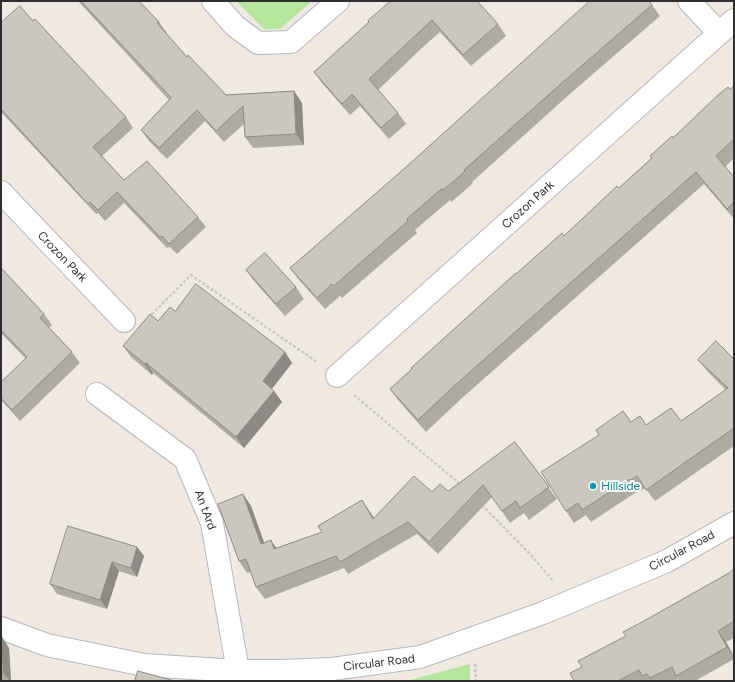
<!DOCTYPE html>
<html>
<head>
<meta charset="utf-8">
<style>
	body { margin:0 }
	#map { position:relative; width:735px; height:682px; overflow:hidden; background:#efe9e1; font-family:Figtree,sans-serif }
	canvas { display:block }
	.frame { position:absolute; inset:0; border:2px solid #2e2e2e; pointer-events:none }
</style>
</head>
<body>
<div id="map">
<canvas width="735" height="682"></canvas>
<div class="frame"></div>
</div>
<script>
const c = document.querySelector('canvas').getContext('2d');
c.lineJoin = 'round';
function fill(path, color) {
  c.fillStyle = color;
  c.fill(path, 'evenodd');
}
function trace(path, color, width, dash) {
  c.strokeStyle = color;
  c.lineWidth = width;
  c.lineCap = dash ? 'butt' : 'round';
  c.setLineDash(dash || []);
  c.stroke(path);
}
function drawText(font, color, halo, rows, align = 'center') {
  c.font = font + ' Figtree,sans-serif';
  c.lineWidth = 4;
  c.setLineDash([]);
  c.textBaseline = 'middle';
  c.strokeStyle = halo;
  c.fillStyle = color;
  for (const [text, x, y, turn = 0] of rows) {
    c.save();
    c.translate(x, y);
    c.rotate((+turn || 0) * Math.PI / 180);
    c.textAlign = isNaN(turn) ? turn : align;
    if (halo) c.strokeText(text, 0, 0);
    c.fillText(text, 0, 0);
    c.restore();
  }
}
const green = new Path2D(`
	M236,1H312L280,29H264Z
	M470,664V681H410V680Z`);
const path = new Path2D(`
	M148,318L191,275L317,362
	M354,395L461,485
	M482,505L530,554L553,581
	M475,664L476,681`);
const street = new Path2D(`
	M213,1L235,26L258,43L291,42L338,1
	M689,1L719,33
	M1,192L124,321
	M337,376L734,20
	M97,394L185,459L212,523L238,671`);
const secondary = new Path2D(`
	M1,628L47,645L144,665L238,671H281L332,669L420,657L543,613L667,561L734,523`);
const wall = new Path2D(`
	M78,1H139L159,22L167,33L166,34L187,57L226,95L294,91L302,103L304,145L253,148L245,137L244,124L224,142L205,121L167,159L149,141L141,130L169,100Z
	M391,1L498,24L506,36L471,66L440,32L423,47L378,90L398,113L406,124L389,139L360,106L350,115L322,83L314,72L369,22Z
	M652,5L660,16L571,93L472,182L473,183L462,193L451,202L450,200L415,230L417,233L342,298L340,296L325,309L299,280L290,268Z
	M33,21L126,117L133,128L102,156L124,180L198,217L206,227L177,254L170,247L167,248L124,203L105,221L98,213L96,214L1,112V23Z
	M734,86V158L725,167L734,177V219L704,184L461,399L426,432L398,400L390,389L516,274L564,236L619,188L673,138Z
	M1,268L44,314L52,325L49,328L72,352L80,363L20,421L1,400V382L26,359L1,333Z
	M246,270L296,287L304,299L285,316L255,282Z
	M175,311L285,352L292,363L272,389L274,391L282,402L244,448L153,373L152,375L131,357L123,346Z
	M734,359V446L655,501L645,488L639,492L638,491L591,522L586,515L574,523L566,511L646,425L681,421L726,390L707,371L698,360Z
	M515,442L557,499L529,520L524,513L510,523L492,497L438,554L417,534L348,574L344,568L265,599L256,587L251,572L247,573L239,561L243,494L251,506L264,543L276,548L322,532L370,512L374,518L432,492L448,491Z
	M137,547L144,556L137,577L119,571L107,609L57,594L50,584Z
	M734,569V638L726,642L734,656V659L695,681H679L678,679L675,681H574L582,667L626,636L644,621L729,573Z
	M1,637H2L9,648L11,681H1Z`);
const shadedWall = new Path2D(`
	M294,91L302,103L304,145L296,134Z
	M285,352L292,363L270,391L263,381Z
	M146,363L153,373L152,375L145,364Z
	M274,391L282,402L244,448L236,437Z
	M243,494L251,506L269,556L261,544Z
	M362,500L370,512L382,531L373,519Z
	M271,540L279,552L274,549Z
	M137,547L144,556L137,577L131,568Z
	M112,562L119,571L107,609L100,600Z
	M718,631L726,642L734,657L727,647Z
	M2,637L9,648L11,681H10L3,672Z`);
const building = new Path2D(`
	M81,1H139L159,22L157,23L187,57L188,55L226,95L294,91L296,134L245,137L243,106L216,131L197,110L159,148L141,130L171,98Z
	M391,1H477L498,24L463,55L432,20L415,36L369,79L398,113L381,128L352,94L342,104L314,72L369,22L368,21Z
	M590,1H649L652,5L563,82L464,170L465,171L454,181L443,190L441,189L407,219L408,221L334,286L332,284L317,298L290,268L405,168Z
	M20,6L33,21L35,19L126,117L93,147L124,180L147,161L198,217L169,244L162,236L160,237L117,192L98,210L90,202L88,204L1,109V23Z
	M734,86V139L716,156L734,177V202L727,209L696,172L453,387L418,420L390,389L412,369L411,368L516,273V274L562,233L564,236L617,186L619,188L652,158L650,156L672,136L673,138L717,96L728,87L730,89Z
	M265,253L296,287L276,304L246,270Z
	M1,268L44,314L40,318L72,352L12,410L1,398V382L27,357L1,330Z
	M196,284L285,352L263,381L274,391L236,437L146,363L145,364L123,346L150,314L158,321L170,307L175,311Z
	M716,341L734,359V428L646,490L637,476L631,480L630,479L582,510L578,503L566,511L541,472L599,435L596,430L623,411L631,422L640,416L646,425L671,408L681,421L728,388L698,360Z
	M515,442L549,487L520,508L516,501L502,511L483,485L429,542L408,522L340,562L336,556L256,587L246,559L239,561L218,504L243,494L261,544L271,540L274,549L322,532L318,526L362,500L373,519L414,476L432,492L440,484L448,491Z
	M68,526L137,547L131,568L112,562L100,600L50,584Z
	M734,569V621L718,631L727,647L676,676L672,667L650,678L647,674L642,676L639,670L618,681H574L570,673L582,667L578,661L626,636L623,632L644,621L729,573Z
	M1,637H2L3,672H1Z
	M138,671L175,681H135Z`);
const markers = [
	[593,486,4,"#0f9aa8"]
];
const streetNames = [
	["Crozon Park",528,205,-42],
	["Crozon Park",62,257,46],
	["An tArd",205,510,70],
	["Circular Road",682,551,-28],
	["Circular Road",379,663,-7]
];
const cultureNames = [
	["Hillside",601,486]
];
fill(green, '#b6e59e');
trace(street, '#b4b7c1', 24);
trace(secondary, '#b4b7c1', 24);
trace(path, '#c9c9c9', 2.5, [3, 2]);
trace(street, '#fff', 22);
trace(secondary, '#fff', 22);
fill(wall, '#afaba4');
fill(shadedWall, '#8e8b86');
fill(building, '#cbc7bf');
trace(building, '#8e8b86', 1);
for (const [x, y, r, color] of markers) {
  const dot = new Path2D();
  dot.arc(x, y, r, 0, 2 * Math.PI);
  c.fillStyle = color;
  c.fill(dot);
  trace(dot, '#fff', 1.5);
}
drawText('12px', '#2e2e2e', '#fff', streetNames);
drawText('12px', '#0d838f', '#fff', cultureNames, 'left');
</script>
</body>
</html>
